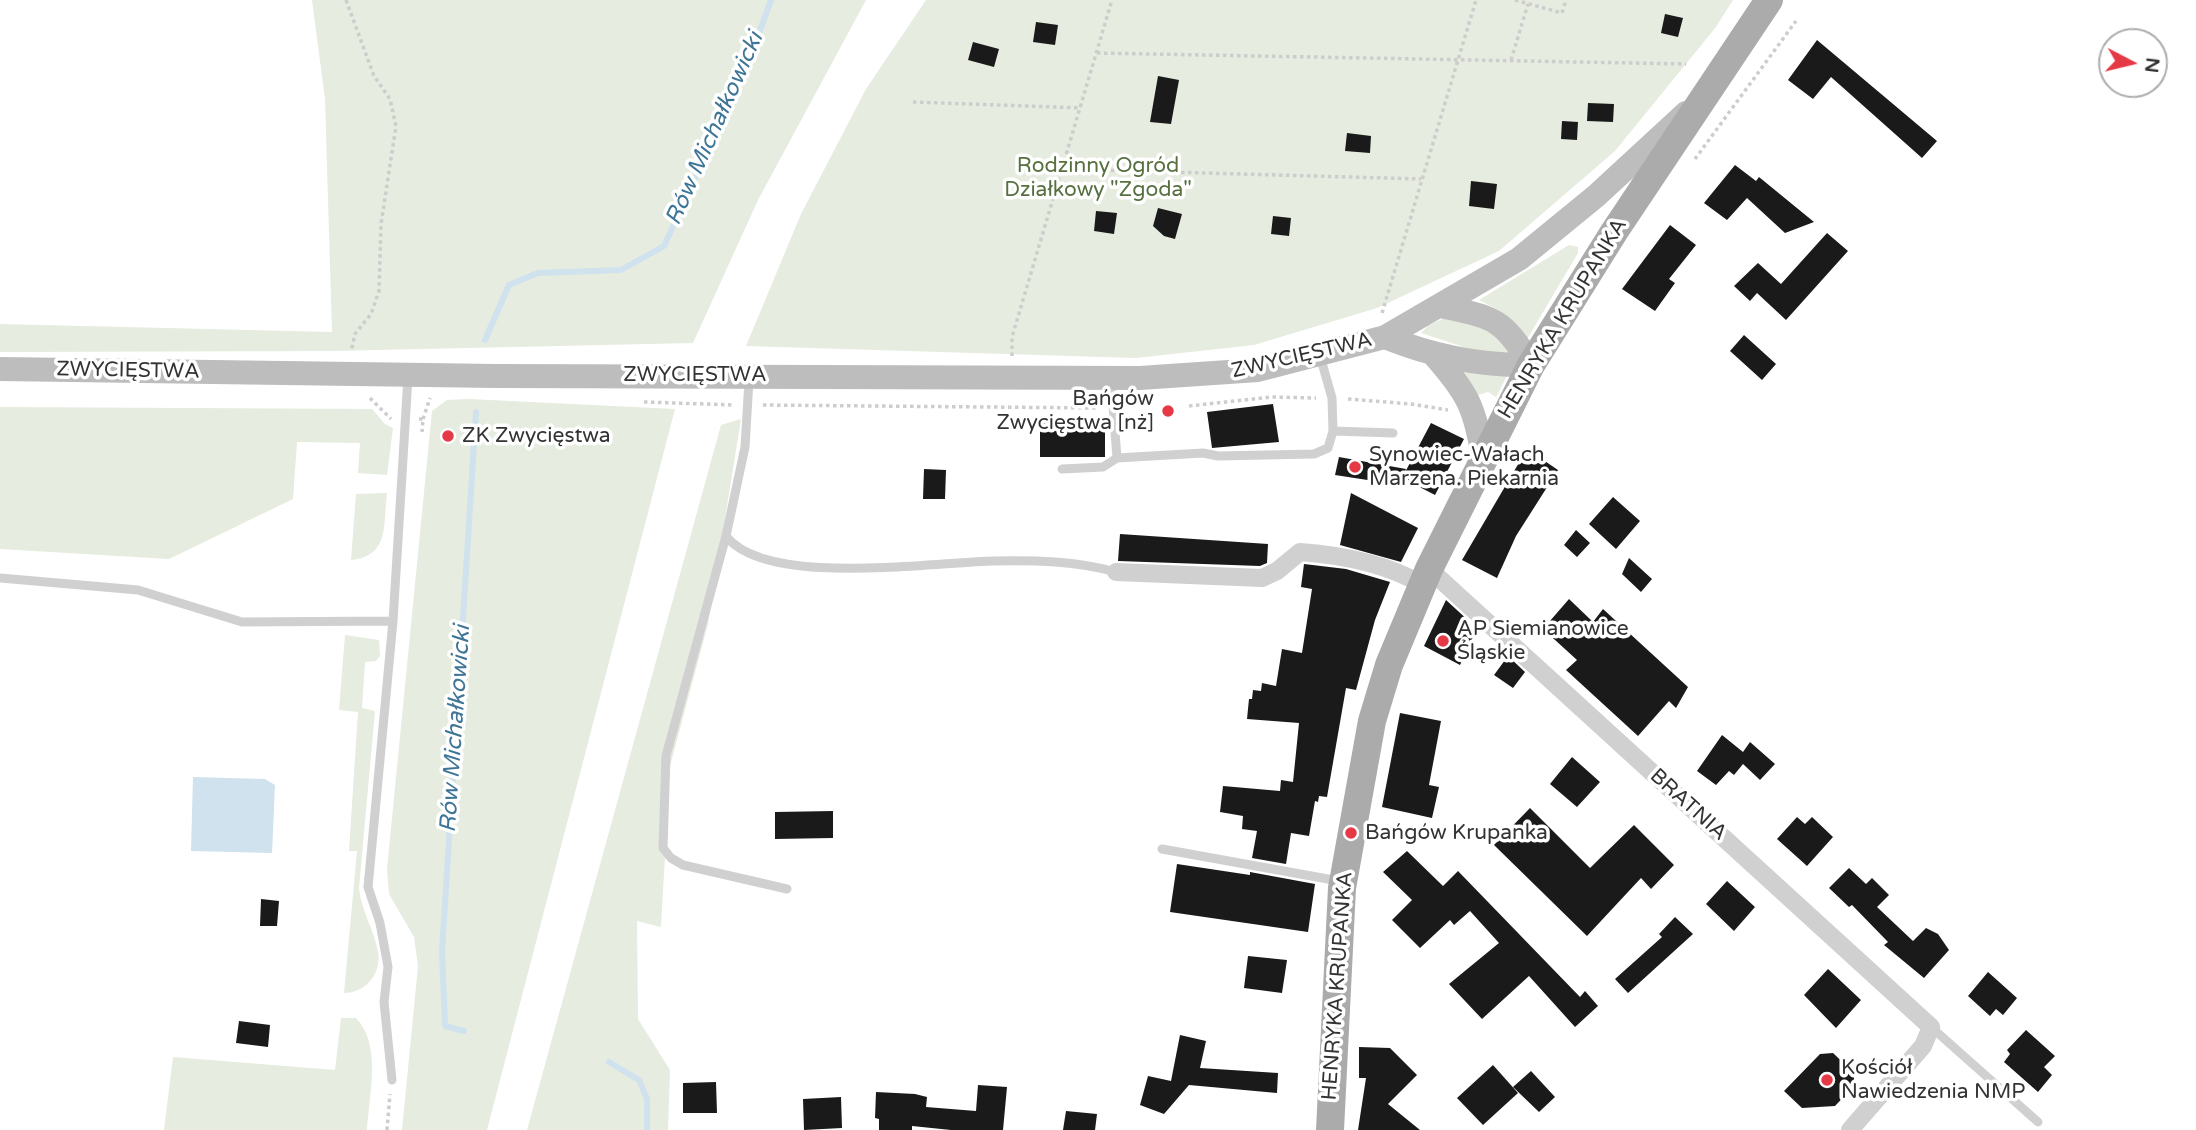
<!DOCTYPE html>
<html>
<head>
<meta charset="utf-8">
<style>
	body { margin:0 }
	#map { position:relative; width:2196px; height:1130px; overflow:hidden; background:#fff; font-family:"Varela Round",sans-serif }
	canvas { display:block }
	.north { position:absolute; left:2098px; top:28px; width:70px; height:70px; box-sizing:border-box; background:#fff; border:2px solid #adadad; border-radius:50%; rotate:97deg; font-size:19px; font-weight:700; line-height:28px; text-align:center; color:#333 }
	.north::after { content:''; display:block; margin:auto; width:24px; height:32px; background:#e63946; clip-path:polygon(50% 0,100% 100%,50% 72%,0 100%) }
</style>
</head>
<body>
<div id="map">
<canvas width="2196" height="1130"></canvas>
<div class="north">N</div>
</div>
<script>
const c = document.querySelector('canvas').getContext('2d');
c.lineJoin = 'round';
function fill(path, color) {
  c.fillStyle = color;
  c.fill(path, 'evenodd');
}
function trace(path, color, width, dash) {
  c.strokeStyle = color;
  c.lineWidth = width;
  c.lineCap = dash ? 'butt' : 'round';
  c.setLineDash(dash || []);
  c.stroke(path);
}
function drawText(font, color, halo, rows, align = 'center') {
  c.font = font + ' "Varela Round",sans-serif';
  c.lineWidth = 7;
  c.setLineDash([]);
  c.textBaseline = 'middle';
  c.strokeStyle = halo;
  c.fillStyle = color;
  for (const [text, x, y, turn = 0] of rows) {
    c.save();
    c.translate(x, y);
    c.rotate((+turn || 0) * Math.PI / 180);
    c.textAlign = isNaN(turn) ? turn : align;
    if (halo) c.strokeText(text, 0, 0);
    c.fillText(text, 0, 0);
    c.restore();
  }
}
const green = new Path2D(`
	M312,0H866L758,200L693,343L332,351L0,352V324L332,332L325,99Z
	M926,0H1733L1716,27L1615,151L1499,251L1377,308L1254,345L1136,358L746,346L801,214L866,89Z
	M1569,245L1578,247V253L1526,341L1502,312L1479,300Z
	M1447,317L1492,329L1510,354H1485L1421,333L1429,325Z
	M1460,368L1505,374L1506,378L1496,397L1488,392L1478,395Z
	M469,399L675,409L487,1130H402L418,966L414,937L389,894L387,869L432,411L447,400Z
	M0,407L372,409L385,424L393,428L387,475L358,473L360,443L297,442L293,499L169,559L0,549Z
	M741,419L708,624L670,766L661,927L637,921L638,1019L670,1070L668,1130H527L721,425Z
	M387,493C383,525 390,556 351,560L356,494Z
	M345,635L379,640L380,656L376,661L365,662L362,708L375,711L359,888C361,911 374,929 378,952C382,974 365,993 344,993L357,851H349L358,712L339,710Z
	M341,1018H356C382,1045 369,1095 367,1130H164L173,1057L335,1070Z`);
const water = new Path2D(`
	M193,777L265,779L275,785L272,853L191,851Z`);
const stream = new Path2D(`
	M485,340L509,285L538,273L621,270L664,246L751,55L771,0
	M464,1031L445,1026L442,951L476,412
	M609,1062L639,1080L647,1099V1130`);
const building = new Path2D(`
	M1665,14L1683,18L1678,37L1661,33Z
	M1036,22L1058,25L1055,45L1033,42Z
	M1817,40L1937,141L1922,158L1831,77L1813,99L1788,80Z
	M973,42L999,49L994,67L968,60Z
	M1158,76L1179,80L1171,124L1150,122Z
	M1588,103L1614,104L1613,122L1587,121Z
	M1562,121L1578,122L1577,140L1561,139Z
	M1347,133L1371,136L1370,153L1345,151Z
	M1735,165L1756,181L1759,177L1814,222L1785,233L1747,198L1727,220L1704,203Z
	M1471,181L1497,184L1494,209L1469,206Z
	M1158,208L1182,214L1175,239L1164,236L1153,226Z
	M1096,211L1117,213L1114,234L1094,231Z
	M1273,216L1291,218L1289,236L1271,234Z
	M1670,225L1696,245L1669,279L1675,283L1655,311L1622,289Z
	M1827,233L1848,251L1786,320L1757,293L1750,301L1734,286L1758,263L1781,284Z
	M1744,335L1776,364L1762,380L1730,351Z
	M1273,404L1279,442L1212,448L1207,412Z
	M1105,419V457H1040V420Z
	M1431,423L1464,439L1435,495L1402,478L1400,485L1335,475L1339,457L1406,469L1402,478Z
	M1527,449L1558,470L1516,536L1497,578L1462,560Z
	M924,469L946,470L945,499H923Z
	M1351,493L1418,528L1401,562L1340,545Z
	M1613,497L1640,521L1616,549L1589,524Z
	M1576,530L1590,543L1577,557L1564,545Z
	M1120,534L1268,544L1267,563L1260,566L1118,561Z
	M1629,558L1652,579L1641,592L1622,574Z
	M1304,564L1346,569L1390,582L1375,620L1356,690L1346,688L1327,797L1319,796L1318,802L1315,801L1309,836L1291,833L1286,864L1252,858L1257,831L1242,829L1243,816L1220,812L1223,786L1280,791L1281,780L1293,782L1299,723L1247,719L1249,699H1252L1253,690L1261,691L1262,683L1276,686L1282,649L1302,653L1312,589L1301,587Z
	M1569,599L1593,622L1603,609L1688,687L1676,708L1669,701L1638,736L1566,670L1577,660L1543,629Z
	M1446,600L1470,622L1464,632L1473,637L1460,665L1424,646Z
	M1508,656L1525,672L1513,688L1494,675Z
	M1400,713L1441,721L1429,785L1439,787L1432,818L1382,807Z
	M1722,735L1743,752L1750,742L1775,764L1760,780L1743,764L1734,775L1729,771L1716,785L1697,771Z
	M1572,757L1600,782L1577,807L1550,784Z
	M1530,808L1590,868L1634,825L1674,865L1651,889L1641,878L1587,936L1494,845Z
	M833,811V838L775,839V812Z
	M1797,817L1805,824L1812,817L1833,837L1807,866L1777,839Z
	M1407,851L1443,886L1458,871L1580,997L1585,991L1598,1006L1575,1027L1529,976L1482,1019L1449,984L1499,943L1470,911L1454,925L1450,920L1420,948L1392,920L1412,900L1383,872Z
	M1177,864L1250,875V872L1315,884L1308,932L1170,912Z
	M1849,868L1866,884L1872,878L1889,895L1877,907L1913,941L1926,928L1938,934L1949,950L1924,978L1884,945L1888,942L1852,905L1849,907L1829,888Z
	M1727,881L1755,907L1734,931L1706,904Z
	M261,899L279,901L277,926H260Z
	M1675,917L1693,934L1628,993L1615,979L1662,937L1659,934Z
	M1248,956L1287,960L1282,993L1244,988Z
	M1828,969L1861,1000L1836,1028L1804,995Z
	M1988,972L2017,998L2003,1015L1996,1009L1990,1016L1968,996Z
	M239,1021L270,1025L268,1047L236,1043Z
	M2026,1030L2055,1056L2044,1067L2052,1075L2038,1092L2004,1062L2010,1054L2007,1050Z
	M1180,1035L1206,1041L1200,1068L1278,1073L1277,1093L1189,1085L1164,1114L1140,1105L1148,1076L1171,1081Z
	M1359,1047L1390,1048L1417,1075L1388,1104L1420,1130H1358L1366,1078H1359Z
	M1833,1053L1854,1073V1086L1835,1106L1802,1108L1784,1091L1820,1054Z
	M1493,1065L1518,1093L1483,1125L1457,1098Z
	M1531,1071L1555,1097L1539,1112L1513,1087Z
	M716,1082L717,1113H683V1083Z
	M978,1085L1007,1087L1003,1130H951L912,1126V1130H879V1119L875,1118L876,1092L915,1094L927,1097L926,1107L976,1111Z
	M841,1097L842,1128L804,1130L803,1099Z
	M1066,1111L1097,1114L1095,1130H1063Z`);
const path = new Path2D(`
	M346,0L374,76L390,99L396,126L381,224L379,291L371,314L355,334L351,352
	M1515,0L1562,13L1566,0
	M1097,53L1686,64
	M1511,60L1528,4
	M913,102L1081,108
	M1695,159L1796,21
	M1062,169L1421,179
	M1382,313L1476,0
	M1012,356V337L1112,0
	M370,398L391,419
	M1348,399L1411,404L1448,410
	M644,402L734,405
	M763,405L1098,408
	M1189,406L1272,397L1316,398
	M419,419H423L422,432
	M423,419L430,398
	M387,1130L390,1094`);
const lane = new Path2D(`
	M1320,356L1332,398L1333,431L1393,433
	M1111,379L1117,458L1203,453L1218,456L1314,454L1328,448L1333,431
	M749,380L745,447L726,536C766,588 933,562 994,561C1035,560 1076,561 1116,572
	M1062,469L1103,467L1117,458
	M726,536L666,756L663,848L671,858L683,865L787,889
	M0,578L138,590L242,622L393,621
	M1162,849L1339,881
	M1931,1027L2038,1122
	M392,1080L384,1002L388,967L380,923L368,887L393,621L408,377`);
const street = new Path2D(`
	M1429,569L1931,1027L1923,1046L1850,1130
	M1116,572L1262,578L1277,571L1300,552C1342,555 1387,564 1423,585`);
const secondary = new Path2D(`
	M1441,306C1494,318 1502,317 1531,365
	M1385,337C1432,356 1480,366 1531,365
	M1433,354C1467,392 1475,407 1483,457
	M0,369L496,376L1140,378L1258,370L1385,337L1519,259L1596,196L1686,113`);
const primary = new Path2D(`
	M1330,1130L1342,888L1372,721L1389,665L1429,569L1531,365L1614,232L1769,0`);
const markers = [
	[1168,411,7,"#e63946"],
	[448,436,7,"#e63946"],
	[1355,467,7,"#e63946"],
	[1443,641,7,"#e63946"],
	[1351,833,7,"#e63946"],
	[1827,1080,7,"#e63946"]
];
const parkNames = [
	["Rodzinny Ogród",1098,166],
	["Działkowy \"Zgoda\"",1098,190]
];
const streetNames = [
	["HENRYKA KRUPANKA",1563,319,-59],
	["ZWYCIĘSTWA",1302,356,-13],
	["ZWYCIĘSTWA",128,371,1],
	["ZWYCIĘSTWA",695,375],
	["BRATNIA",1688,805,42],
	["HENRYKA KRUPANKA",1338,986,-86]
];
const poiNames = [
	["Bańgów",1154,399,"right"],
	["Zwycięstwa [nż]",1154,423,"right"],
	["ZK Zwycięstwa",462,436],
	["Synowiec-Wałach",1369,455],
	["Marzena. Piekarnia",1369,479],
	["AP Siemianowice",1457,629],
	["Śląskie",1457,653],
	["Bańgów Krupanka",1365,833],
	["Kościół",1841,1068],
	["Nawiedzenia NMP",1841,1092]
];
const waterNames = [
	["Rów Michałkowicki",715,129,-66],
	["Rów Michałkowicki",456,729,-86]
];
fill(green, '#e6ecdf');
fill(water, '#cfe2ee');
trace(stream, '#cfe2ee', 6);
fill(building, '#1a1a1a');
trace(path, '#cdcdcd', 3.5, [3.5, 3.5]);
trace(lane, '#d0d0d0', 9);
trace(street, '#d0d0d0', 18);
trace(secondary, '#bdbdbd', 24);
trace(primary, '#ababab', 28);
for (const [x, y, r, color] of markers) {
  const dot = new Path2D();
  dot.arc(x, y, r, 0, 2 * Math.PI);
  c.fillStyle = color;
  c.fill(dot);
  trace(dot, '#fff', 2.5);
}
drawText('21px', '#56703f', '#fff', parkNames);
drawText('21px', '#333', '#fff', streetNames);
drawText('21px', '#333', '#fff', poiNames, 'left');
drawText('italic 23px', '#3f7597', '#fff', waterNames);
</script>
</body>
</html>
